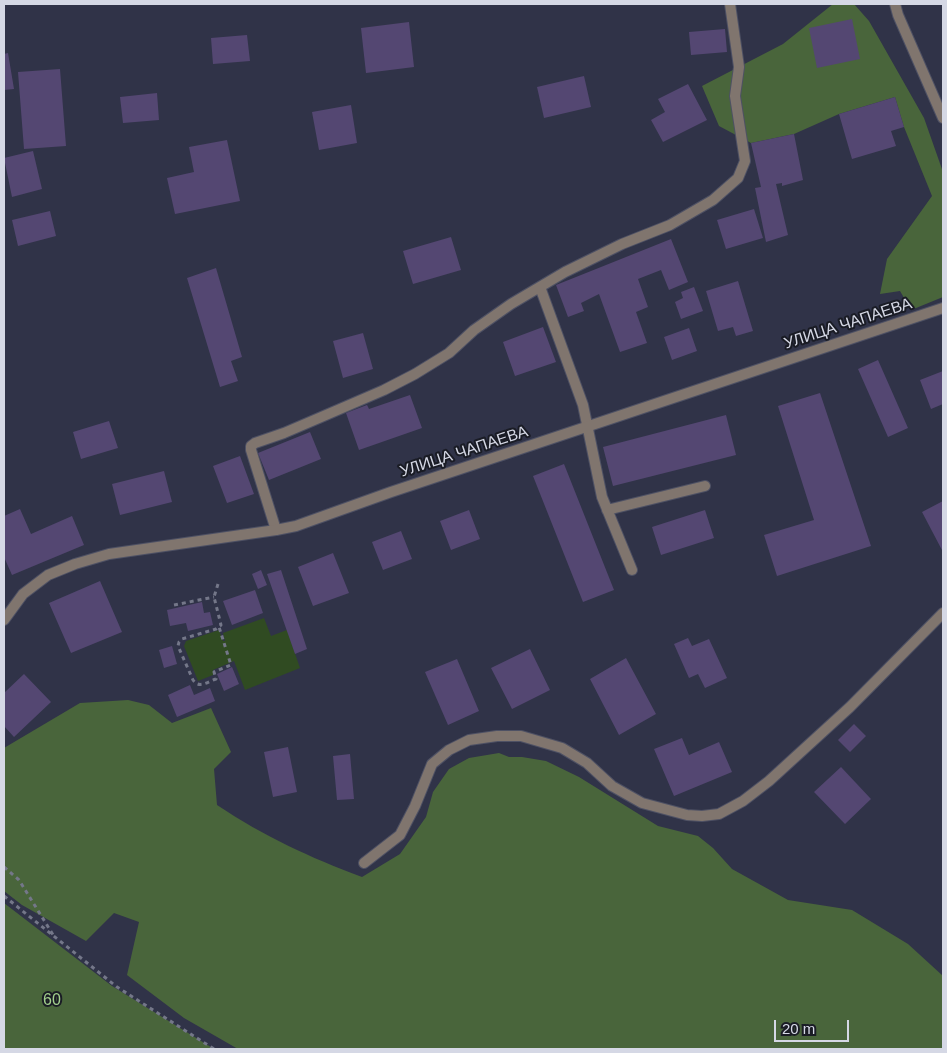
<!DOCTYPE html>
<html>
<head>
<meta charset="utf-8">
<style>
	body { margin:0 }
	#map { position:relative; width:947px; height:1053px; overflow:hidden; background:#303348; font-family:Arial,sans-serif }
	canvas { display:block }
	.frame { position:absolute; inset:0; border:5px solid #d5d8e5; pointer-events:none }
	.scale { position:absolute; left:774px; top:1020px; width:75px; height:22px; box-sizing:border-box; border:2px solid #d5d8e5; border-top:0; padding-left:6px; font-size:15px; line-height:18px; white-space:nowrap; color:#d5d8e5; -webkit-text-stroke:4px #1a1c25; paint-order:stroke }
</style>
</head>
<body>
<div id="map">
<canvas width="947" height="1053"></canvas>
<div class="frame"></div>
<div class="scale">20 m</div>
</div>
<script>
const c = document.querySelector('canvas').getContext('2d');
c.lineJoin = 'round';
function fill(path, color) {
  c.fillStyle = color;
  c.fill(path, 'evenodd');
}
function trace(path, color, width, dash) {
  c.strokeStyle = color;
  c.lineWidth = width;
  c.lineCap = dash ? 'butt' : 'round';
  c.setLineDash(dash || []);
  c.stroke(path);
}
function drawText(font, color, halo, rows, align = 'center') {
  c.font = font + ' Arial,sans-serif';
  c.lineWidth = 4;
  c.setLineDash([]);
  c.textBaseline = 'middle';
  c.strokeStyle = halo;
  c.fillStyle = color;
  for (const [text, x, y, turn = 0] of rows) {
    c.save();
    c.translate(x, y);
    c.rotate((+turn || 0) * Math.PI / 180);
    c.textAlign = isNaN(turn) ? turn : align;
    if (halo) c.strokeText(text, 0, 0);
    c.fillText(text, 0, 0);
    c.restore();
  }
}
const green = new Path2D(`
	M264,618L271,636L287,630L300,668L245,690L234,661L213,670V675L198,681L184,646L186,641L219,630L223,641H225L223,633Z`);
const forest = new Path2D(`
	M833,4H854L869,21L924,118L943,172V297L916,308H910L900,291L880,294L887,259L932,196L904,127L895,97L839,114L794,134L751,143L719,126L702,86L783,44Z
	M128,700L149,705L172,723L211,708L231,752L214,769L217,805C265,837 309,857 362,877L400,854L426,817L433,792L449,769L469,758L499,753L509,757H522L546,761L579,777L658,826L698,836L713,848L732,869L788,900L852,910L908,944L943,976V1049H238L184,1018L127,975L139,922L114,913L86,941L22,905L4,891V748L80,703Z
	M4,903L112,986L214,1049H4Z`);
const building = new Path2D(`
	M852,19L860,59L817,68L809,28Z
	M409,22L414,67L366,73L361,28Z
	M725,29L727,52L691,55L689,32Z
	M247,35L250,61L213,64L211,38Z
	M8,53L14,89L4,90V54Z
	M60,69L66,146L24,149L18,72Z
	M584,76L591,107L544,118L537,87Z
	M688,84L707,120L663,142L651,120L665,112L658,99Z
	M157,93L159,120L123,123L120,97Z
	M895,97L904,127L891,131L896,146L852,159L839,114Z
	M351,105L357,143L319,150L312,112Z
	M794,134L803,180L782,186V183L776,184L788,235L766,242L755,188L761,187L751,143Z
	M227,140L240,201L175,214L167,178L194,172L189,147Z
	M33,151L42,189L12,197L4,158Z
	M754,209L763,238L726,249L717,220Z
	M50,211L56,236L18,246L12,220Z
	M451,237L461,270L413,284L403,251Z
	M671,239L688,282L669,290L661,270L638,279L648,307L636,312L647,343L620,352L599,294L581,303L584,311L568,317L556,285Z
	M216,268L242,357L231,361L238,381L220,387L187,278Z
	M738,281L753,331L736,336L733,327L718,331L706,291Z
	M694,287L703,311L681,319L675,302L683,298L681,292Z
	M543,327L556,362L515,376L503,342Z
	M689,328L697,351L672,360L664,337Z
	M363,333L373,369L343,378L333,341Z
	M878,360L908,428L888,437L858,369Z
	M943,371V404L931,409L920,380Z
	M820,393L871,546L777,576L764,535L814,520L778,406Z
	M410,395L422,428L359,450L346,413L367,405L369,409Z
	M726,415L736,455L613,486L603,447Z
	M109,421L118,448L81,459L73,432Z
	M310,432L321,459L269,480L258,453Z
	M240,456L254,494L227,503L213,466Z
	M564,464L614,590L583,602L533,476Z
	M164,471L172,502L120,515L112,484Z
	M943,501V552L922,512Z
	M20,509L31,534L72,516L84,545L12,575L4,557V516Z
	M469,510L480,539L451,550L440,521Z
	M705,510L714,538L661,555L652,527Z
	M401,531L412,559L383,570L372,542Z
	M333,553L349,593L313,606L298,567Z
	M261,570L267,585L258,589L252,574Z
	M281,570L307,649L295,654L267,574Z
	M100,581L122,632L71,653L49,603Z
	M255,590L263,613L232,625L223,601Z
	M202,602L204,613L210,612L213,625L188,631L186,623L170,626L167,610Z
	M688,638L692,646L709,639L727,678L705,688L698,674L689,678L674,644Z
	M172,646L177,664L164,668L159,650Z
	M530,649L550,690L512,709L491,668Z
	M626,658L656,714L619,735L590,679Z
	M457,659L479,711L448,725L425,672Z
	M232,667L239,684L224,691L217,674Z
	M24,674L51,702L14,737L4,726V693Z
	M190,685L194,695L210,688L215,701L177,717L168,695Z
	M854,724L866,736L850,752L838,740Z
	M682,738L689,755L719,742L732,772L674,796L654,749Z
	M288,747L297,792L273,797L264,752Z
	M350,754L354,799L337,800L333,756Z
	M841,767L871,799L845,824L814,792Z`);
const path = new Path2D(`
	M218,584L214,597L221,625L216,629L182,639L179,642L178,646L193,680C199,689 207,682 216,679L214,672L231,665L219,627
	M174,605L214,597
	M4,867L19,880L55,938
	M4,896L117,987L214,1049`);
const service = new Path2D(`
	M540,287L583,405L602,497L632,570
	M607,510L705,486
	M276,530L251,450V446L255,443L284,433L319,418L384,390L415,374L449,353L474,330L511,304L565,272L622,244L670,225L713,200L738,178L745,161L735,96L739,67L730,4`);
const minor = new Path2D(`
	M895,4L898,15L943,118
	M4,620L23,594L48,575L75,564L109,554L276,530L296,526L391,492L943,308
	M364,863L400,835L415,806L432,764L449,750L469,740L497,736H521L562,748L587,763L612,786L642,803L687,815L702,816L719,814L743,801L769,781L850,707L943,613`);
const streetNames = [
	["УЛИЦА ЧАПАЕВА",848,324,-18],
	["УЛИЦА ЧАПАЕВА",464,452,-18]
];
const parkNames = [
	["60",52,1001]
];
fill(green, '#304b22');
fill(forest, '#49653b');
fill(building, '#544772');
trace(service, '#4e5164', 12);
trace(minor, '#4e5164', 12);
trace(path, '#747789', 3, [4, 4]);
trace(service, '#80756e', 10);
trace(minor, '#80756e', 10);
drawText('16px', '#d5d8e5', '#1a1c25', streetNames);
drawText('16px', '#a3d08d', '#1a1c25', parkNames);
</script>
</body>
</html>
